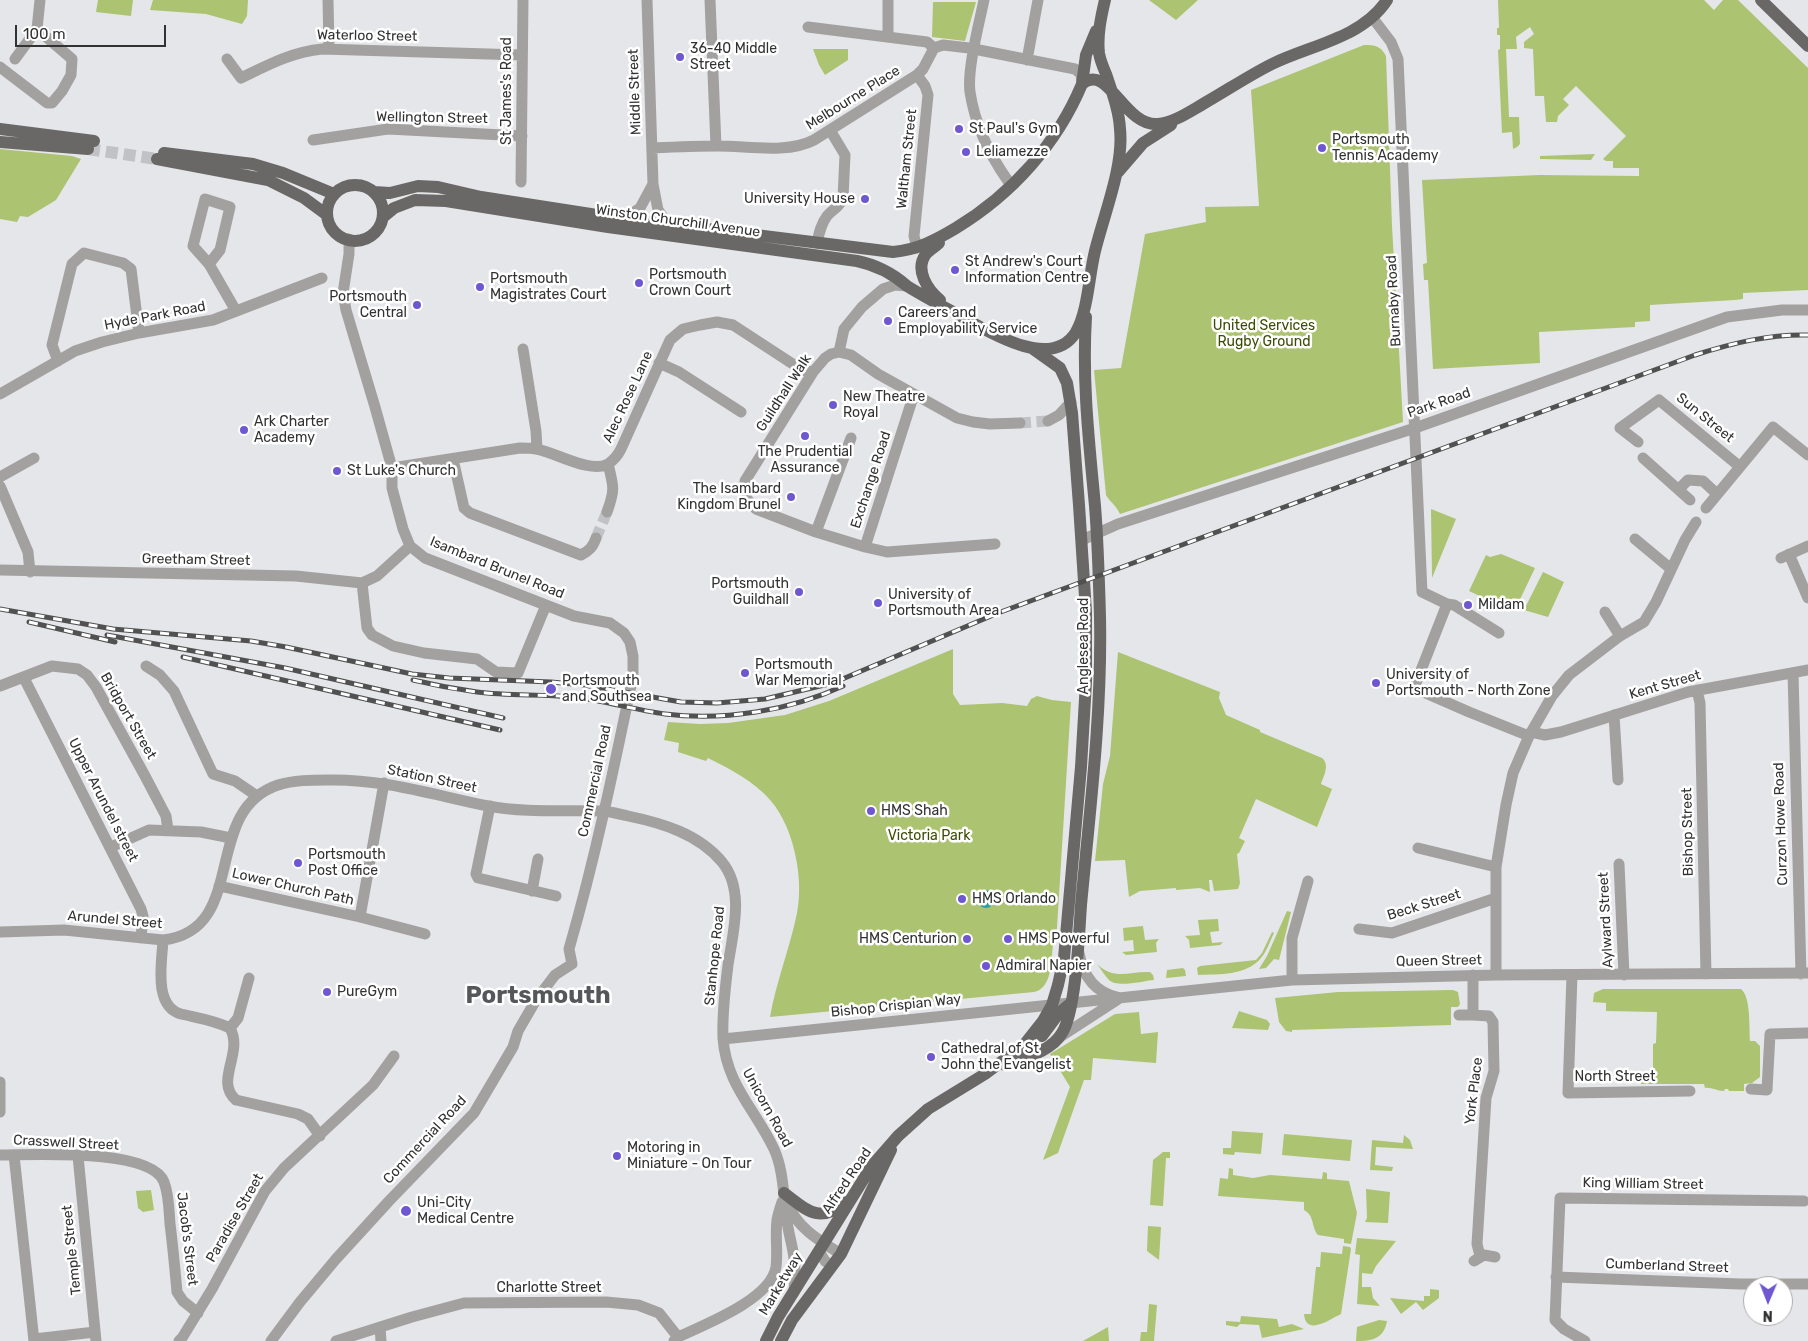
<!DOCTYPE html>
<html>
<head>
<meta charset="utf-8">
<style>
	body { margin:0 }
	#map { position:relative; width:1808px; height:1341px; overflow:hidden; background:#e5e6ea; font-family:Rubik,sans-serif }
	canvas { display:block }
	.north { position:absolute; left:1743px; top:1276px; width:50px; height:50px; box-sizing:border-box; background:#fff; border:1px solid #adadad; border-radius:50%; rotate:181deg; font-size:14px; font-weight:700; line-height:20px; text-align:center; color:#323233 }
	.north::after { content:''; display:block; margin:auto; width:18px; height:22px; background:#6e57d1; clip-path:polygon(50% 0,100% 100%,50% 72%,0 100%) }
	.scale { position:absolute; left:15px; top:25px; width:151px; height:22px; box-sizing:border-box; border:2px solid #323233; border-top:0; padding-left:6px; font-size:15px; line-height:18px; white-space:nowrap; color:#323233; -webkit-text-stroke:4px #fff; paint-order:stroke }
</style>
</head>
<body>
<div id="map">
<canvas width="1808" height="1341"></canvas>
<div class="north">N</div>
<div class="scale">100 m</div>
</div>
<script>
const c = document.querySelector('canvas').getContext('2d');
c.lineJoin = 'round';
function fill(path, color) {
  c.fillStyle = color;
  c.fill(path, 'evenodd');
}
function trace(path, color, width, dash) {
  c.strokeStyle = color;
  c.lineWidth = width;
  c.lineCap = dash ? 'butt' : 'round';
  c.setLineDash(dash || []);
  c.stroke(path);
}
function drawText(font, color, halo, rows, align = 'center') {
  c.font = font + ' Rubik,sans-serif';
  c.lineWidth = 5;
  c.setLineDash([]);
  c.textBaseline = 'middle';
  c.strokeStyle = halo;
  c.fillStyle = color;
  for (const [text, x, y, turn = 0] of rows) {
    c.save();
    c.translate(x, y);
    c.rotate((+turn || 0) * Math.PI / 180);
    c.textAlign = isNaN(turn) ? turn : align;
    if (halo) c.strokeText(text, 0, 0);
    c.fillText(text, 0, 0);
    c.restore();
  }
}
const green = new Path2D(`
	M98,0H133L131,16L96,12Z
	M153,0H248L247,16L242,24L206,14L150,10Z
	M1149,0H1198L1176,20Z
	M1498,0H1704L1714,10L1723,0H1738L1808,68V290L1743,293V299L1735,300L1650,305V321L1635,322V327L1539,332L1540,363L1433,369L1428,280H1424L1423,264L1427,263L1422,180L1540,175L1639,176V168H1613V161H1606L1603,159L1626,136L1576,86L1563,99L1569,105L1558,116L1557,122H1546L1544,96H1535L1533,49L1524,48V42L1534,34L1530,27L1516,37L1517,49H1506L1509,117H1519L1520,144L1517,147L1513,149L1512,132L1502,133L1498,50L1500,49V35H1497V28H1499Z
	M933,2H976L965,41L932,37Z
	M1364,45C1375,45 1381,46 1386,56L1392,226L1403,422L1120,514C1116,505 1110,502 1106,495L1094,370L1121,368L1145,234L1206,222L1205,207L1259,206L1251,90Z
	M813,49H848V60L825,75L819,65Z
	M0,149L72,156L81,159L56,200L28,217L20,216L17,222L0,219Z
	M1595,154L1591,160L1540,159V156Z
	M1431,509L1456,519L1432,578Z
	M1501,554L1535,568L1514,612L1469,591L1486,555L1490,557Z
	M1543,572L1564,582L1548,617L1524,610Z
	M953,649V694L960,705L1002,703L1027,706L1031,699L1037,696L1052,700L1071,702L1056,944H1053C1051,959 1053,988 1034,992L770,1017C776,982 790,948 797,913C804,879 794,828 771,801C754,781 730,769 708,758L706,761L678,752L679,743L664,740L668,722L700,724L728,723L785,715L829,701Z
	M1118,652L1220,692L1219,698L1226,715L1260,730V732L1322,758C1330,765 1324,775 1321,784L1332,789L1317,827L1256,799L1239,838L1245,841L1239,853L1237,854L1240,883L1238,889L1214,891L1212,880H1209L1210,892L1200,888L1176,890V888L1140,891L1129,897L1125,860L1095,861L1103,784L1110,756Z
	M1287,911L1291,912L1279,960L1274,959L1266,968L1259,969L1267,956Z
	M1218,919L1219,931L1210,932L1212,943L1223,942L1220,945L1190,948L1189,940L1185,936L1200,935L1198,920Z
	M1143,926L1145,940L1159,939L1156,943L1157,952L1126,955L1122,952L1134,951L1133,940L1124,941L1123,928Z
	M1272,932L1274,933C1270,941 1267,951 1261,958C1246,976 1219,974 1198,975L1197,968L1200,966L1256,960L1262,953Z
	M1097,964C1115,981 1129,971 1150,972L1153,975L1154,980C1143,981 1117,988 1109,980C1105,976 1101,969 1097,964Z
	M1183,968L1185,970L1186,976L1166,978L1167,970Z
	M1603,989H1741C1751,997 1749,1027 1750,1041H1755L1760,1046V1077L1752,1083L1744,1084V1091H1729L1728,1089H1725L1724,1091C1717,1091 1711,1087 1705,1088L1704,1084H1641V1074L1648,1073L1653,1069V1044L1656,1043L1657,1012L1606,1011V1003L1593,1002L1594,993Z
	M1453,990L1458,992L1460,1004L1458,1007H1451V1025L1292,1030V1032L1286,1031L1279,1022L1275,998L1338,992Z
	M1239,1011L1267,1020L1270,1024L1268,1030L1232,1028Z
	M1139,1012L1141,1034L1158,1032L1156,1063L1093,1058L1091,1080H1084L1058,1153L1043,1160L1070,1087L1050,1054L1115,1014Z
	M1232,1131L1263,1133L1261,1154L1235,1152L1234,1155L1223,1154V1148H1231Z
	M1284,1134L1352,1140L1350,1161L1282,1155Z
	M1404,1135L1410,1140L1413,1149L1376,1147L1375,1165L1393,1167L1392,1171L1370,1170L1372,1140L1403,1143Z
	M1163,1152H1170V1158H1166L1163,1206L1150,1205L1153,1160Z
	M1229,1168L1233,1169V1175L1253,1178L1270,1175L1322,1179L1323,1172L1327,1173V1179L1349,1181L1357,1213L1351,1244L1344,1243V1239L1318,1235C1311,1227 1315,1216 1304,1210V1202L1218,1196L1220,1178L1228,1179Z
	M1366,1189L1390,1192L1388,1223L1365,1222L1367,1218Z
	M151,1190L154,1210L143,1212L138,1208L136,1191Z
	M1148,1226L1161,1227L1159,1260L1147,1251Z
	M1357,1238L1396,1241L1376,1266L1372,1274L1362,1273V1287H1371L1373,1298L1380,1306L1357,1304L1360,1255L1355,1254Z
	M1343,1246L1350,1247L1351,1249L1341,1314C1330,1319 1306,1337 1304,1314H1311L1316,1267H1320L1321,1252L1342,1254Z
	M1430,1289L1439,1290V1298L1423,1310L1416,1302L1401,1314L1390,1298L1424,1301V1296H1430Z
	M1149,1304L1157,1305L1154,1341H1140L1141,1332H1147Z
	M1241,1316L1277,1319L1279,1327L1292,1324L1304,1329L1262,1338L1259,1325L1240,1324L1237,1327L1226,1325V1321L1240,1322Z
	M1379,1320L1387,1321C1384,1339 1372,1341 1356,1341L1357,1327Z
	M1108,1327L1109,1341H1083Z`);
const water = new Path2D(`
	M977 899a9 9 0 1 1 18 0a9 9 0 1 1-18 0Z`);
const minorTunnel = new Path2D(`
	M1020,423L1048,421
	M596,538L607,512`);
const majorTunnel = new Path2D(`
	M88,149L157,159`);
const minor = new Path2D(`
	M328,0L329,48
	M647,0L653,184L658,210L668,224
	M710,0L716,146
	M984,0C979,24 967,69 970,92C975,125 989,154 1008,181L1014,184
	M1372,17L1391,42L1398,59L1422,592L1447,604L1414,688L1469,712L1529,736
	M808,27L927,42L934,48
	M888,37V0
	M934,48L943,45L969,48L1075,69L1081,74L1082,84
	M15,59L37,29
	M227,59L241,78C268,65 292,52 322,49L522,55
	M1027,60L1038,0
	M0,67L47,103H52L62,91L71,75L72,59L37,29L40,0
	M917,75L925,86L928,95L914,236L917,248
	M313,140L388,129L522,136
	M652,148C674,147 696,146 718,146C748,146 787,154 814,140L917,75L923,69L934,48
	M521,182L523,0
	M625,218L640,208L653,184
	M817,243C819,233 821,224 827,216C833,209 840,207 843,198L845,155L830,130
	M209,264L220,250L230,207L205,199L193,246L209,264L236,311
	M523,349L536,431L537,449
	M839,352L844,329L862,307L883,289L895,285L907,286
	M58,361L52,345L72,264L84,253L123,263L131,269L139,333
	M659,363L679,372L741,412
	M0,394L75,351L102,342L139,333L213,320L322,278
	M1048,421L1059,415L1071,402
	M1638,442L1620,428L1659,400L1739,466
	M1643,458L1690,500
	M453,459L464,508L470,513L581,555C589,551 593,547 596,538
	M392,468L520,448C525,448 531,448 536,449C555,452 590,474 608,464C614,460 618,455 621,449L670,340L683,329L700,325L717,322L733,325L802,370L813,372
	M0,477L34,458
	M0,486L28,552L30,572
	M1679,489L1688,480L1703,481L1717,494
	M1706,508L1773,427L1808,455
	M607,512C615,490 614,487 608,464
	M816,532L851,438
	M1635,539L1671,569
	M1082,540L1118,524L1415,428L1727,317L1782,310H1808
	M995,544L887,552L865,547L816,532L756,509L746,498L745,481L813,372L825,358L831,354L839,352L851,355L878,374L957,418L973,422L990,424L1020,423
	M865,547L914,394
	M1789,554L1808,598
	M1781,558L1808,546
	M0,570L296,576L362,583
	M362,583L367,628L372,635L393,646L424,653L477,659L496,672L518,673L546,605
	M362,583L377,576L410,546
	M1447,604L1454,605L1499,633
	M1605,612L1620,636
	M146,666L160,675L174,691L213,774L235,781L257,796
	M1793,673L1801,974
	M24,678L141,909L143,916L141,938
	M0,686L52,666L78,669L87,675L96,687L145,776L166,816L168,830
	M1697,690L1700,703L1706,974
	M1614,715L1618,780
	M1531,732L1545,735L1561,732L1688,692L1808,670
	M490,806L476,874L478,878L556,896
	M111,847L149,830L201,832L231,838
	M1418,848L1496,867
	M1619,864L1624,975
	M219,886L360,917L425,934
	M532,891L538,859
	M360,917L384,783
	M1359,929L1392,933L1496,898
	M0,932L64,930L163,940C250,930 200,811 278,785C294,780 311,780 328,780C386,779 433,795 488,806C525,813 563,810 600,811C609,811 619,814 628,816C662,823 699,834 722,862C745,890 733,932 728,965C725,989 722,1014 723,1038C726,1084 755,1109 774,1149C784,1171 783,1196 787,1220C788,1233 793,1246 794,1259C796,1270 795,1281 794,1292
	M163,940C162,962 153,1006 181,1014C198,1018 214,1020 230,1028
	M1079,953C1083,975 1094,992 1117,997
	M1473,975V1015L1489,1016L1493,1022L1494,1071L1486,1098L1477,1244L1480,1256
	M1496,975V867L1506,805L1513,773L1529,736L1552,696L1569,675L1620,636L1644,622L1656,602L1685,540L1696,522
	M1572,975L1568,1093L1690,1091
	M1292,980V938L1308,881
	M1459,1015H1473
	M230,1028C244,1053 214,1081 236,1100L298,1114L308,1119L320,1136
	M230,1028L238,1018L249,978
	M1060,1037L1117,1000
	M723,1039L1292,980L1496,975L1808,973
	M0,1082V1112
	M1751,1089L1767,1090L1770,1034L1808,1033
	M0,1155C32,1155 151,1148 164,1182C169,1195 169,1210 170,1224C173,1247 175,1270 177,1292L183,1301L198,1313
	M14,1155L34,1341
	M78,1156L96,1341
	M788,1204C797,1228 820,1241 841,1254
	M819,1251L825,1261L832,1266
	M1474,1261L1484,1255L1495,1257
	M1556,1277L1740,1284H1808
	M380,1327L381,1341
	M34,1339L95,1332
	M179,1341L182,1338L212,1289L265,1191L284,1168L373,1085L394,1056
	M271,1341L300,1302L336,1259L389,1201L474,1113L513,1047L518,1031L536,1000L555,975L572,964L569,949C595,859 614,768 633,676V656L630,642L624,633L610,623L574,616L425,558L410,546L403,529L392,488V468L375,407L346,310L343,293L349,254V239
	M336,1341L412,1317L464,1303L606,1302L638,1305L659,1313L678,1337
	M674,1341L678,1337C706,1324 771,1299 776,1267C778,1252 775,1236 777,1220C778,1214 780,1208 782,1202
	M1585,1341L1564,1329L1555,1320L1560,1198L1804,1201`);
const major = new Path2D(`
	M1761,0L1808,46
	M1082,84L1086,55L1096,31
	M0,129L94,141
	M0,142L88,149
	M164,153L253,164L283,173L334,194
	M157,159L268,180L304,198L327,215
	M1118,172L1143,143L1171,125
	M327 213a28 28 0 1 1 56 0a28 28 0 1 1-56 0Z
	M374,192L390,193L418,186L438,187L481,197L610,217L893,252C917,250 936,240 956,228C1012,194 1057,144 1082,84C1108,62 1124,127 1158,124C1173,123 1189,112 1203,104C1226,91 1248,76 1272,64C1297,52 1325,45 1350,32C1363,25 1378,14 1387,0
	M383,217L394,208L415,200L446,201L608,227L857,261C877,265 892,273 907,286C923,296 940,305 957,314C984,329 1051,373 1076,332C1088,311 1089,275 1095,251C1104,214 1124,166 1120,129C1119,110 1112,92 1106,74C1103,67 1100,60 1099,53C1097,35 1101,17 1105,0
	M939,243C935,247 929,250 926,254C914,270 928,290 940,300
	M1042,1036L1059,1013L1071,1003
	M1005,1065C1023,1058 1051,1052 1062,1033C1076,1011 1079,934 1081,905C1090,809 1102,713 1100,617C1099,580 1098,543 1095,506C1089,442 1082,381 1086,317
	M784,1193C808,1211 819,1224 847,1202
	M766,1341L778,1317L871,1167L898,1136L928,1109L985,1074L1024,1045L1043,1021L1052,1005L1058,985L1064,958L1081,767L1086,682V612L1079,505L1072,413L1067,383L1060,368L1032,348
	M781,1341L792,1320L841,1254L891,1150`);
const rail = new Path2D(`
	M0,609L113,629L251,641L286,647L412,674L449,678L551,682L584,685L681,702L717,703L765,699L833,683L998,613L1695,355C1733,343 1769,334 1808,335
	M29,622L115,642
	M107,635L285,668L503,718
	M183,657L500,730
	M413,680C434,685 455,689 477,692C508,696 540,694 572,697C603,700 634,710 665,714C724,721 789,711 843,686`);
const markers = [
	[680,57,5,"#6e57d1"],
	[959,129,5,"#6e57d1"],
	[1322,148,5,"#6e57d1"],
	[966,152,5,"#6e57d1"],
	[865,199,5,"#6e57d1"],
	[955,270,5,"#6e57d1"],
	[639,283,5,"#6e57d1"],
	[480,287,5,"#6e57d1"],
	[417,305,5,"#6e57d1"],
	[888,321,5,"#6e57d1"],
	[833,405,5,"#6e57d1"],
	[244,430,5,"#6e57d1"],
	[805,436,5,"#6e57d1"],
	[337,471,5,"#6e57d1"],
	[791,497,5,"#6e57d1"],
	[799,592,5,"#6e57d1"],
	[878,603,5,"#6e57d1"],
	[1468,605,5,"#6e57d1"],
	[745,673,5,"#6e57d1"],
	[1376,683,5,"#6e57d1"],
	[551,689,6,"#6e57d1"],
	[871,811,5,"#6e57d1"],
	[298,863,5,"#6e57d1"],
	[962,899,5,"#6e57d1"],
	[967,939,5,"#6e57d1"],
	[1008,939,5,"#6e57d1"],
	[986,966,5,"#6e57d1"],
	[327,992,5,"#6e57d1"],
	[931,1057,5,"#6e57d1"],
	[617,1156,5,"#6e57d1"],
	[406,1211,6,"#6e57d1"]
];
const streetNames = [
	["Waterloo Street",367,36,1],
	["St James's Road",507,91,-90],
	["Middle Street",635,92,-92],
	["Melbourne Place",853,98,-32],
	["Wellington Street",432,118,1],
	["Waltham Street",907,159,-84],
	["Winston Churchill Avenue",678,221,8],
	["Burnaby Road",1394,301,-93],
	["Hyde Park Road",155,316,-11],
	["Guildhall Walk",784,393,-57],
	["Alec Rose Lane",628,397,-65],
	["Park Road",1439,403,-19],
	["Sun Street",1705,418,39],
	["Exchange Road",871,480,-72],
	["Greetham Street",196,560,1],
	["Isambard Brunel Road",497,568,22],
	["Anglesea Road",1084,646,-90],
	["Kent Street",1665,685,-16],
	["Bridport Street",128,716,60],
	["Station Street",432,779,12],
	["Commercial Road",595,781,-78],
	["Upper Arundel street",103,800,63],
	["Curzon Howe Road",1781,824,-92],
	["Bishop Street",1688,832,-91],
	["Lower Church Path",293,887,13],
	["Beck Street",1424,905,-17],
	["Arundel Street",115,920,5],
	["Aylward Street",1606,920,-93],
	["Stanhope Road",715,956,-84],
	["Queen Street",1439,961,-1],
	["Bishop Crispian Way",896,1006,-6],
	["North Street",1615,1077],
	["York Place",1474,1091,-83],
	["Unicorn Road",767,1108,61],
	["Commercial Road",425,1140,-47],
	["Crasswell Street",66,1143,3],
	["Alfred Road",847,1181,-56],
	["King William Street",1643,1184,1],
	["Paradise Street",235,1218,-60],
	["Jacob's Street",187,1239,83],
	["Temple Street",72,1250,-96],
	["Cumberland Street",1667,1266,2],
	["Marketway",781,1284,-59],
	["Charlotte Street",549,1288]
];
const poiNames = [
	["36-40 Middle",690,49],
	["Street",690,65],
	["St Paul's Gym",969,129],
	["Portsmouth",1332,140],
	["Tennis Academy",1332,156],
	["Leliamezze",976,152],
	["University House",855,199,"right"],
	["St Andrew's Court",965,262],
	["Information Centre",965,278],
	["Portsmouth",649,275],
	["Crown Court",649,291],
	["Portsmouth",490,279],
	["Magistrates Court",490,295],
	["Portsmouth",407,297,"right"],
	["Central",407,313,"right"],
	["Careers and",898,313],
	["Employability Service",898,329],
	["New Theatre",843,397],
	["Royal",843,413],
	["Ark Charter",254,422],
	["Academy",254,438],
	["The Prudential",805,452,"center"],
	["Assurance",805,468,"center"],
	["St Luke's Church",347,471],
	["The Isambard",781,489,"right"],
	["Kingdom Brunel",781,505,"right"],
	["Portsmouth",789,584,"right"],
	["Guildhall",789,600,"right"],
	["University of",888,595],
	["Portsmouth Area",888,611],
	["Mildam",1478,605],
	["Portsmouth",755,665],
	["War Memorial",755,681],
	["University of",1386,675],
	["Portsmouth - North Zone",1386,691],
	["Portsmouth",562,681],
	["and Southsea",562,697],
	["HMS Shah",881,811],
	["Portsmouth",308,855],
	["Post Office",308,871],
	["HMS Orlando",972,899],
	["HMS Centurion",957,939,"right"],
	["HMS Powerful",1018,939],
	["Admiral Napier",996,966],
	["PureGym",337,992],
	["Cathedral of St",941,1049],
	["John the Evangelist",941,1065],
	["Motoring in",627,1148],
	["Miniature - On Tour",627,1164],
	["Uni-City",417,1203],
	["Medical Centre",417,1219]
];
const parkNames = [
	["United Services",1264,326],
	["Rugby Ground",1264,342],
	["Victoria Park",929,836]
];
const townNames = [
	["Portsmouth",538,996]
];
fill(green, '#acc372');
fill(water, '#2d9da2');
trace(minorTunnel, '#c1c2c5', 11, [11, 5.5]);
trace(majorTunnel, '#c1c2c5', 12, [12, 6]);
trace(minor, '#a3a1a0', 11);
trace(major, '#6a6866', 12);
trace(rail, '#515152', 5);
trace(rail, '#fff', 3, [9]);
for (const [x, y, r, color] of markers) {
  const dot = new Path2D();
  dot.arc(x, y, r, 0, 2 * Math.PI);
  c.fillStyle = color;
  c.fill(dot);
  trace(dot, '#fff', 2);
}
drawText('14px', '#323233', '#fff', streetNames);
drawText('14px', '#323233', '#fff', poiNames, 'left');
drawText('14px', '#3d4c05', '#fff', parkNames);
drawText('bold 24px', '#56575a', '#fff', townNames);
</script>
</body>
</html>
